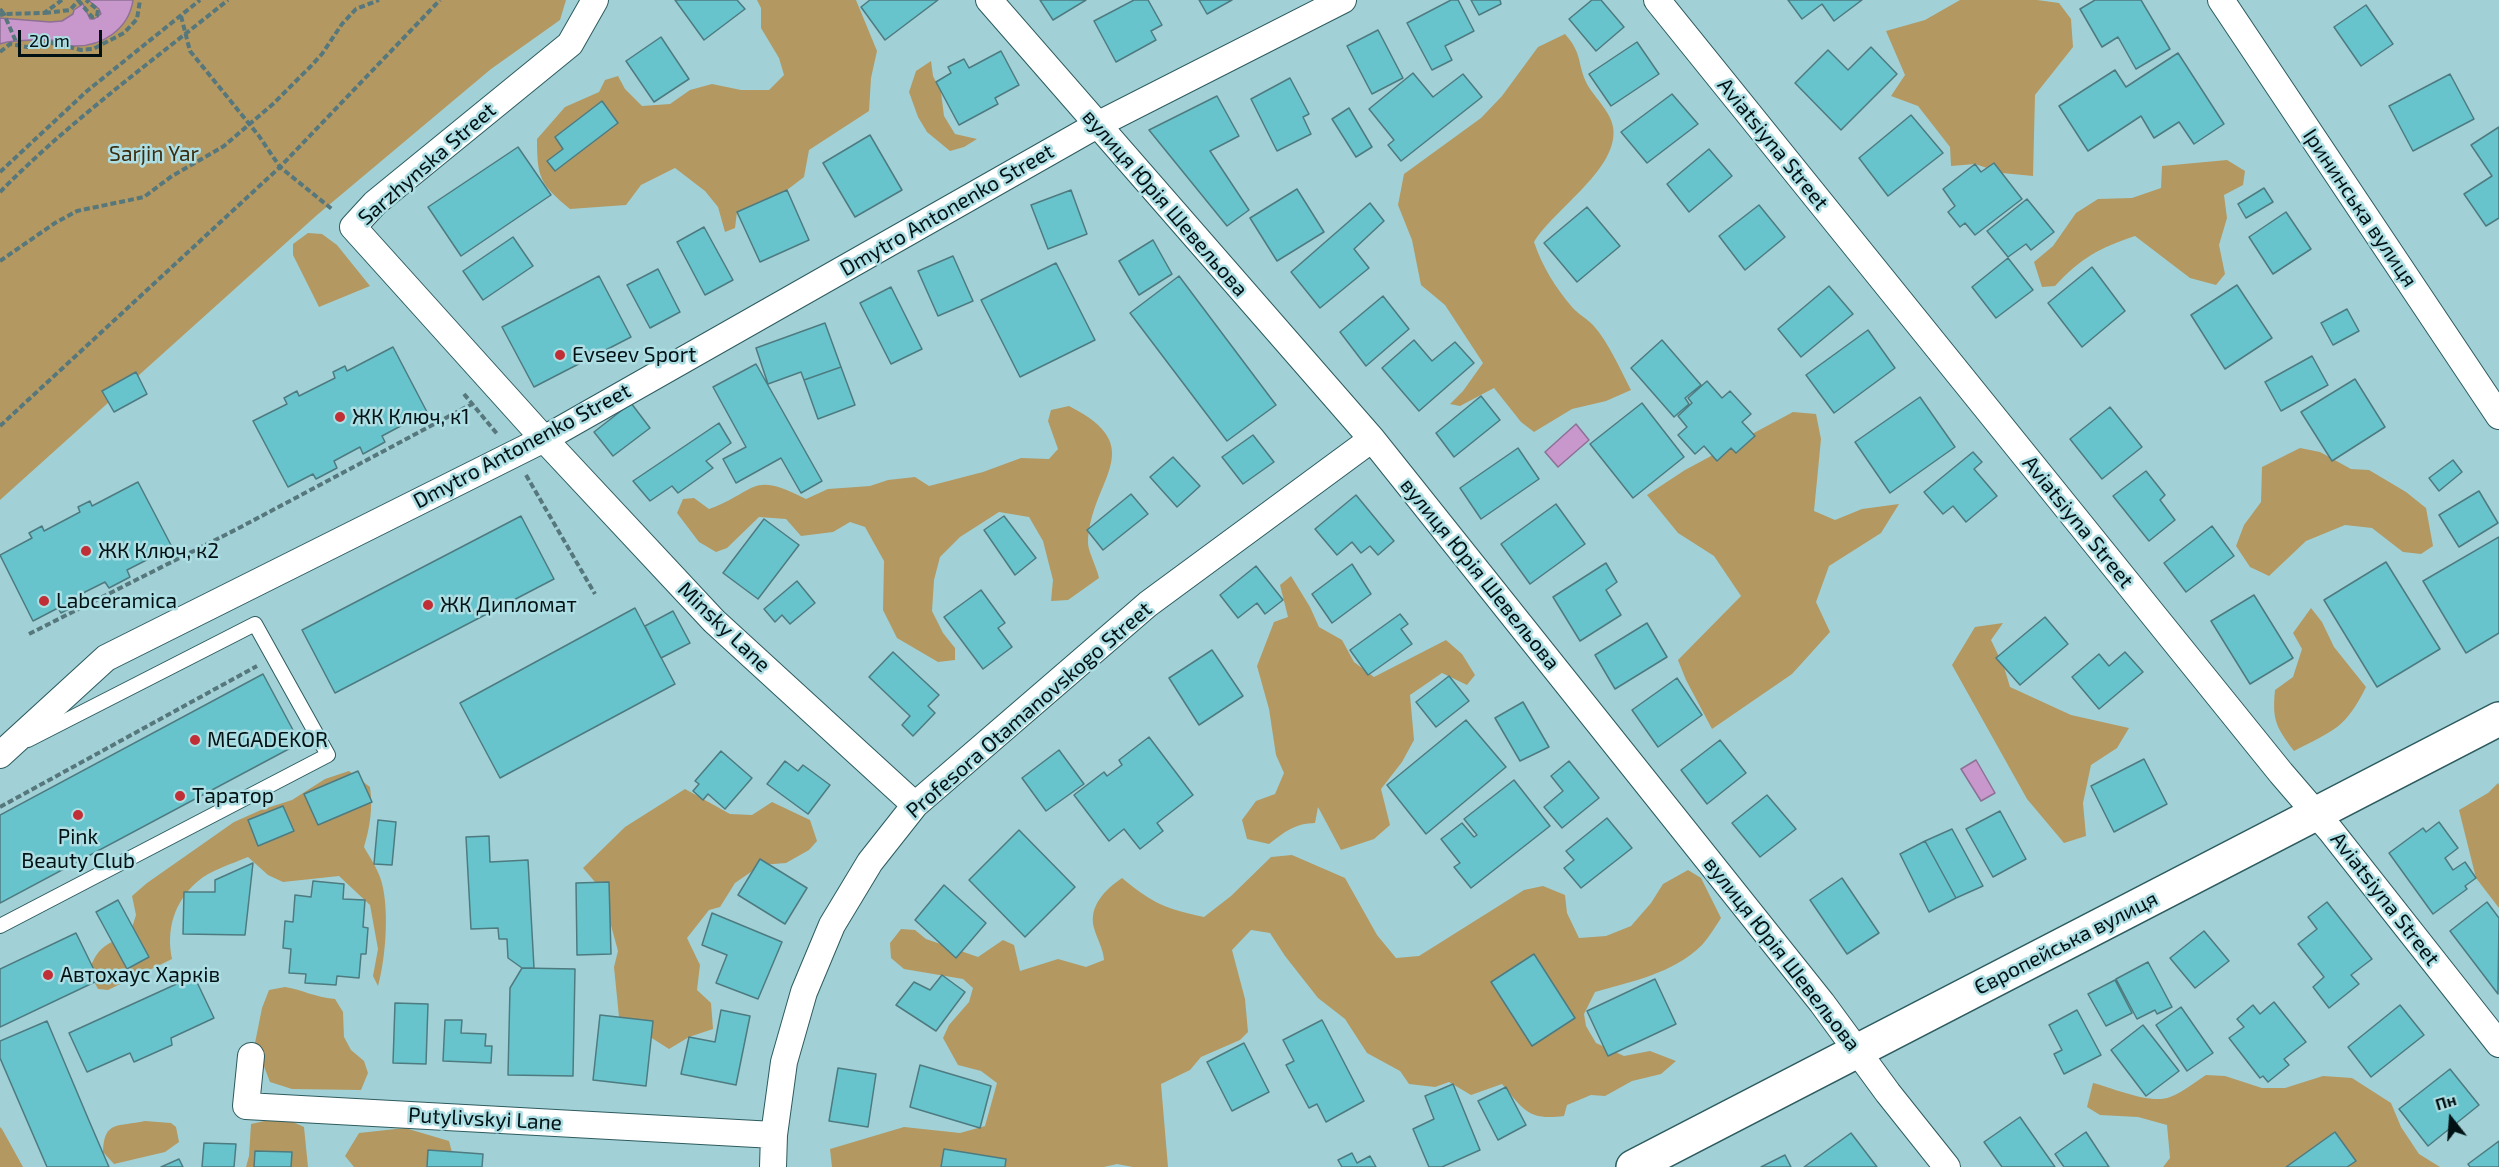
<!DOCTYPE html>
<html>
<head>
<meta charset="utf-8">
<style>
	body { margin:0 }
	#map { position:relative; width:2499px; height:1167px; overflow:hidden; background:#a1d1d6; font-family:"Exo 2",sans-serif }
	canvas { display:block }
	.north { position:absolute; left:2421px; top:1089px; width:60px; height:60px; -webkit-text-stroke:4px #addee3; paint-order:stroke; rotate:343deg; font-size:16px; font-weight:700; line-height:24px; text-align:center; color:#021214 }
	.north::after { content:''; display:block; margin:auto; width:21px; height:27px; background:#021214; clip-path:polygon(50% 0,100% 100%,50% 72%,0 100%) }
	.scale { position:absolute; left:18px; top:30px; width:84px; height:27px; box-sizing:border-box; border:3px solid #021214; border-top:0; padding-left:8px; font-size:18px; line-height:21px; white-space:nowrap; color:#021214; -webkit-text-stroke:4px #addee3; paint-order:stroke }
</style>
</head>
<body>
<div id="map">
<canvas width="2499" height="1167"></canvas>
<div class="north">Пн</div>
<div class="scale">20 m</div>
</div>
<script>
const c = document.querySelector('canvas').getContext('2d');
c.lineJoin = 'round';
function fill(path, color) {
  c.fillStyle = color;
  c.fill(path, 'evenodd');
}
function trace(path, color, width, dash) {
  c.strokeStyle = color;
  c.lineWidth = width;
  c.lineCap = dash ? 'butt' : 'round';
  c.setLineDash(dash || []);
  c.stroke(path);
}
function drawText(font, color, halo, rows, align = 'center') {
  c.font = font + ' "Exo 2",sans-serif';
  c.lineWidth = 5;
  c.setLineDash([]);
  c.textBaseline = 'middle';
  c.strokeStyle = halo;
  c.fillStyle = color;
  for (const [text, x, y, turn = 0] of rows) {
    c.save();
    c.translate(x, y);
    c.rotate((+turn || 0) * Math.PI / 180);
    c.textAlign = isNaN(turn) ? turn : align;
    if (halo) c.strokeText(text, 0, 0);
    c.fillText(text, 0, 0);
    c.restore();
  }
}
const green = new Path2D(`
	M0,0H566L560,20L491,69L317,215L0,500Z
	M757,0H856L877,51L871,78L869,111L809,150L804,177L787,190L737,212L735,228L725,232L718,207L705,191L675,168L641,185L626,205L570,209C540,184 537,178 537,139L565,107L599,92L605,80L618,76L625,89L642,106L670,104L690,90L712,84L741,90H769L784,75L779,58L761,28V8Z
	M1960,0H2037L2059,3L2071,19L2073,47L2035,95L2033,176L2002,173L1975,164L1951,166L1950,147L1918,106L1891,96L1905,75L1886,31L1925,20Z
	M1565,34C1583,54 1577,64 1587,84C1594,97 1611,112 1613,127C1620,168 1554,209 1534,242C1542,266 1555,287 1572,307C1578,314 1586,318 1593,325C1609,343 1620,369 1631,390L1606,401L1572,409L1534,432L1521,422L1494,388L1460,406L1450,404L1463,391L1483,363L1445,305L1421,285L1412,240L1398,205L1404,174L1481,118L1502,96L1538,47Z
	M931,61L933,76L941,92L944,116L955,134L977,139L964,147L950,151L927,132L918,117L909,92L916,71Z
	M2227,160L2245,171L2243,185L2224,195L2227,218L2219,245L2225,274L2216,285L2190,278L2135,236C2099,248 2081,258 2055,286L2042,287L2034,262L2053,246L2076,213L2098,199L2132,198L2161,188L2162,166Z
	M308,233L322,234L337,245L370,286L319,307L293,255V244Z
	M1069,406C1152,448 1090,479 1088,543C1088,551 1097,568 1099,578L1068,600L1051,601L1053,580L1043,541L1029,517L999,512L960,537L940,557L934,580L932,611L943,633L955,648V660L938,662L897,638L883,610L884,561L865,527L850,522L833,532L801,536L786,519L759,517L727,548L716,552L699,542L677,513L683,499L694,498L709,509C758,491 750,470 806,499L828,489L870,486L888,480L915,477L929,486L983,472L1021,458L1049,459L1058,449L1048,421L1051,410Z
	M1793,412L1816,414L1821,439L1814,511L1835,520L1862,509L1899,504L1881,533L1829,566L1816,602L1830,632L1792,674L1712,729L1686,680L1678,660L1741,596L1714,556L1678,533L1647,495L1685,470Z
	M2300,448L2320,452L2351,469L2369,470L2406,492L2426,508L2433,546L2421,554L2403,552L2372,528L2345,525L2306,541L2269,576L2250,567L2236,546L2244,525L2261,502L2262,467Z
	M1291,576L1310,607L1319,627L1342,640L1354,662L1374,677L1446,640L1462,654L1475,675L1467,685L1442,673L1410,695L1414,740L1402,762L1381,789L1390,825L1374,839L1341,850L1318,807L1315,823C1296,823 1284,832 1269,844L1247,839L1242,820L1256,801L1275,794L1284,773L1276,755L1269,709L1257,666L1274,622L1288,617L1280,585Z
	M2311,608L2322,622L2334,647L2366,687C2345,729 2334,730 2294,751C2276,727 2272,720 2275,690L2293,677L2302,649L2293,633Z
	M2003,623L1991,640L2004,667L2010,687L2071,715L2129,728L2117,748L2091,765L2083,803L2086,836L2064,843L2027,799L1952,665L1975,627Z
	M349,771L370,787C373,808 370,827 364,847C369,856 376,866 380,877C390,904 386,958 378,986L373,976L378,949L370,905L339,876L283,882L268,875L248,857C232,864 210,870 197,882C174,902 166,930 172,959L108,990L98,989L89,972C97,946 107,944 130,934L136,915L132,896L147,883L234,822L261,810L292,800L325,779Z
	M2498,783L2499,785V908L2476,878L2459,810L2488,793Z
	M685,789L730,814L752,815L772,802L810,820L817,841L809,850L786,863L761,865L735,883L720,907L709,910L687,938L700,965L697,990L711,1003L713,1029L689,1037L669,1049L619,1017L614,967L618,951L601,889L583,868L625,827Z
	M1292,855L1345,878L1377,935L1396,958L1419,956L1524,890L1543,886L1565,895L1567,913L1579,938L1606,936L1631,926L1651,903L1663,884L1688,870L1701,878L1721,918C1715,927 1709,937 1702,945C1672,974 1633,981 1595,992L1584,1014L1586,1026L1596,1043L1624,1056L1650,1051L1676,1061L1661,1074L1632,1081L1605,1096L1591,1095L1567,1105L1564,1116C1528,1121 1523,1109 1502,1084L1471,1095L1449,1082L1435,1087L1409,1084L1400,1071L1367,1053L1345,1019L1318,998L1285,956L1270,933L1251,930L1232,950L1245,999L1248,1032L1240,1040L1201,1057L1190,1070L1161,1084L1168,1167H1133L1117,1164L1104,1167H832L830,1149L904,1127L960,1133L985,1126L997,1083L981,1071L958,1065L943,1038L949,1025L969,1002L973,988L963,979L904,969L891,958L890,943L901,929L915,930L926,939L978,957L1003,940L1014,945L1020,971L1058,959L1086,967L1104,960C1103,948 1097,939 1094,928C1088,906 1106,889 1122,878C1152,903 1166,909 1204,917L1231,896L1271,857Z
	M285,987C303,990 314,997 335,999L343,1012L344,1037L351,1050L364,1061L368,1073L361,1090L292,1089L270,1082L255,1043L262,1008L269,990Z
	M2206,1075L2225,1076L2262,1088H2285L2323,1076L2352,1078L2391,1103L2401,1127L2419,1154L2440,1167H2163L2170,1158L2167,1125L2138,1117L2100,1115L2087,1107L2093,1083C2113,1088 2151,1105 2170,1097C2183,1092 2195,1082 2206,1075Z
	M282,1117L304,1127L308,1167H246L249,1156L251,1124Z
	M145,1121L171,1123L176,1127L179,1142L165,1152L114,1164L103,1152C104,1120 118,1127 145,1121Z
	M0,1127L2,1129L23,1167H0Z
	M405,1128L449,1141L456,1167H354L345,1156L359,1133Z`);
const water = new Path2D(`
	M88,0H133C129,29 102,47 73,46C68,46 64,43 60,41C50,39 9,40 0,44V18L50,22L62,21L73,14L74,10L83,4L90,19H94L101,14L99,9Z
	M1576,424L1589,440L1558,467L1545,452Z
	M1976,760L1995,793L1981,801L1961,769Z`);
const building = new Path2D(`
	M675,0H737L745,9L704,40Z
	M870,0H938L885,40L861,7Z
	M1040,0H1086L1053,20Z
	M1134,0H1148L1162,25L1151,31L1156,40L1116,62L1094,21Z
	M1199,0H1232L1207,14Z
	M1451,0H1458L1474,31L1445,46L1452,60L1432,70L1407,23Z
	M1471,0H1500L1501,4L1479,15Z
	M1592,0H1601L1624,27L1596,51L1569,19Z
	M1788,0H1862L1834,21L1822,4L1802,19Z
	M2095,0H2141L2170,49L2136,69L2118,37L2102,47L2080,9Z
	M2366,5L2393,44L2361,66L2334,27Z
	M1378,30L1403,78L1372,94L1347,46Z
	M661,37L689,79L654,102L626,61Z
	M1637,42L1659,74L1611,106L1589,74Z
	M1871,47L1897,74L1841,130L1795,83L1828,50L1848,70Z
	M1001,51L1019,85L995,98L998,104L959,125L936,82L951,73L948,67L964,59L969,68Z
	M2178,53L2224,124L2194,144L2179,122L2154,138L2141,116L2088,151L2059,106L2115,70L2126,87Z
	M1413,73L1433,97L1463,74L1482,97L1401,161L1388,145L1394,140L1369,109Z
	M2450,74L2474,119L2413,151L2389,106Z
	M1290,78L1309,114L1303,117L1311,134L1277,151L1251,99Z
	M1672,94L1698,124L1647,163L1621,132Z
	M1217,96L1239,136L1210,151L1249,210L1227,226L1149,130Z
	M602,101L618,123L555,171L547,161L563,149L555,137Z
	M1349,108L1372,147L1356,157L1332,119Z
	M1911,115L1943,153L1888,196L1859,158Z
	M2499,127V218L2486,226L2464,194L2492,176L2471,145Z
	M870,135L902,190L855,217L823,163Z
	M518,147L551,195L461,256L428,207Z
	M1709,149L1732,176L1689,212L1667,184Z
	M1994,163L2022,199L1975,235L1965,223L1960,227L1948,212L1955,206L1943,189L1975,164L1981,172Z
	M2264,188L2273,202L2246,218L2238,204Z
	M1297,189L1324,232L1277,261L1250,218Z
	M787,190L809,240L760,262L737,212Z
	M1071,190L1087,234L1048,249L1031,205Z
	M2027,199L2054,232L2031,250L2026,244L2008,257L1987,231Z
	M1370,203L1384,221L1354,249L1369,268L1320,308L1291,272Z
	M1759,205L1785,237L1745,270L1719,236Z
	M1587,207L1620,246L1577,282L1544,243Z
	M2286,212L2311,249L2273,274L2249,237Z
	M704,227L733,280L705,295L677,242Z
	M513,237L533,266L483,300L463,271Z
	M1153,240L1172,274L1139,295L1119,261Z
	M953,256L973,301L938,316L918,271Z
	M2008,258L2033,290L1996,318L1972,287Z
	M1056,263L1095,340L1020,377L981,300Z
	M2092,267L2125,311L2082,347L2048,303Z
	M658,269L680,312L650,328L627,285Z
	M599,276L631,337L534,387L502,327Z
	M1179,276L1276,405L1227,441L1130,313Z
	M2237,285L2272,338L2225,369L2191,315Z
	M1829,286L1853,314L1801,357L1778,329Z
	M891,287L922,349L891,364L860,303Z
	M1383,296L1409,329L1366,366L1340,332Z
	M2347,309L2359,331L2333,345L2321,323Z
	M825,323L841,367L804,380L801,372L768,384L756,348Z
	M1868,330L1895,368L1834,413L1806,375Z
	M1414,340L1432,361L1455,342L1474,363L1419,411L1382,368Z
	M1662,340L1701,385L1685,398L1689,404L1674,417L1631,368Z
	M393,347L427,412L382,436L385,442L363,454L360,447L334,461L337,468L316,479L313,474L288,487L253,421L287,404L284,398L297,391L299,396L335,378L333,372L345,366L347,371Z
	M2312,356L2328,385L2281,411L2265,382Z
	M756,364L822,481L801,493L781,458L736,483L723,459L746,447L713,387Z
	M841,367L855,405L818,419L804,380Z
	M136,372L147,394L114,412L102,391Z
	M2355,379L2385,427L2332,461L2301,412Z
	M1707,381L1722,398L1730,391L1751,414L1742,422L1755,436L1736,453L1731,448L1717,461L1704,446L1695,454L1678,435L1687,427L1678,416L1692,403L1688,398Z
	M1481,396L1500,420L1454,457L1436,433Z
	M1920,397L1955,447L1890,493L1855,442Z
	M631,403L650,428L613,456L594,432Z
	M1642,403L1684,457L1633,498L1590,444Z
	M2110,407L2142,447L2102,479L2070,439Z
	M719,423L731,443L706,461L713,468L678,493L672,486L650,501L633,481Z
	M1253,435L1274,462L1243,484L1222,457Z
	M1518,448L1539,479L1481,519L1460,488Z
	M1973,452L1982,462L1974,469L1997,496L1966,522L1953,506L1943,514L1924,492Z
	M1173,457L1200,486L1177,507L1150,477Z
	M2453,460L2462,472L2439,491L2429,478Z
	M2146,471L2165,495L2160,500L2175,520L2149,541L2113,496Z
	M138,482L172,547L127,570L130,577L109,588L105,582L79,595L82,602L61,613L58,608L33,621L0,555L32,538L29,533L42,526L44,531L80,512L78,507L90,501L92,506Z
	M2479,491L2498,523L2459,547L2439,515Z
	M1131,494L1148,514L1103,550L1087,530Z
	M1356,495L1394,541L1378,555L1370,546L1361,553L1352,542L1337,555L1315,529Z
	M1556,504L1585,544L1530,584L1501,544Z
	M521,516L554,579L335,693L302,630Z
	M1004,516L1036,558L1015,575L984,530Z
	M764,519L799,545L758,599L723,573Z
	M2212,526L2234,556L2186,592L2164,563Z
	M2499,537V633L2466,653L2423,581Z
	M2386,562L2440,649L2377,687L2324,600Z
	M1606,563L1617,582L1606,590L1621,615L1580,641L1553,597Z
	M1352,564L1371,594L1332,623L1312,594Z
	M1256,566L1283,600L1265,614L1257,603L1238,618L1220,595Z
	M797,581L815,603L790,624L782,615L775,622L764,609Z
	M981,590L1005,623L998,628L1012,647L983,669L944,617Z
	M2254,595L2293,658L2250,684L2211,621Z
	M635,608L675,684L500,778L460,703Z
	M673,611L690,643L661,658L645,626Z
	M1400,614L1408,624L1401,629L1412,644L1368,675L1350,650Z
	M2045,617L2068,644L2020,685L1996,658Z
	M1647,623L1667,657L1615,689L1595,655Z
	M1212,650L1243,696L1199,725L1169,678Z
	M893,652L939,695L928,706L935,713L913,736L902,725L910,716L869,677Z
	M2125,652L2143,672L2099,709L2072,677L2099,654L2109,666Z
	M263,674L300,743L0,903V815Z
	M1449,676L1469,701L1436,727L1416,702Z
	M1677,678L1702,715L1658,747L1632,710Z
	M1523,702L1549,747L1520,761L1495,718Z
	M1466,720L1506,767L1426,834L1387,785Z
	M1149,737L1193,795L1157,823L1163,831L1140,849L1124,829L1109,841L1074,795L1104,772L1107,776L1122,765L1119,760Z
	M1720,740L1746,773L1707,804L1681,770Z
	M1059,750L1084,784L1046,811L1022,778Z
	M721,751L752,778L725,809L708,794L703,800L693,791L699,784L695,781Z
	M2144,759L2167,804L2114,832L2091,786Z
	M785,761L798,771L803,765L830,785L808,814L767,784Z
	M1569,761L1599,798L1562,828L1544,807L1563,791L1551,776Z
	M358,771L372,802L318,825L304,794Z
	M1514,780L1550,826L1471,888L1454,867L1460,863L1441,839L1462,823L1474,837L1477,835L1464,819Z
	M1767,795L1796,829L1760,857L1732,823Z
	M283,806L294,831L258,846L248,820Z
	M2000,811L2026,859L1993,877L1966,829Z
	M1607,818L1632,848L1581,888L1564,868L1574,860L1566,851Z
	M378,820L396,822L392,865L374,864Z
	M2439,822L2458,848L2445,858L2453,870L2465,862L2476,878L2465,886L2467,889L2433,914L2389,853L2423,828L2426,832Z
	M1952,829L1983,886L1956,898L1925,841Z
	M1019,830L1075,887L1025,937L969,880Z
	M489,836L490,862L528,860L534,968H522L508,958L507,939H499L498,928L471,929L466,837Z
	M1925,841L1956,898L1929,912L1900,854Z
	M760,859L807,888L785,924L738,895Z
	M253,863L245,935L183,934L184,892H215V880Z
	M1842,878L1879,933L1847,954L1810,900Z
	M313,881L344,884L343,899L365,900L363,927L368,928L366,954H361L359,978L337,976L336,985L305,983L306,974L289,973L291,949L283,948L285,921L293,922L295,895L311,897Z
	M609,882L611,954L577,955L576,883Z
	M944,885L986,923L956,958L915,920Z
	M118,900L149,957L127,969L96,912Z
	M2327,902L2372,959L2351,975L2359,984L2329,1008L2313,987L2324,977L2298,944L2317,929L2308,917Z
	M2487,902L2499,918L2498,994L2450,931Z
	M712,913L782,942L758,999L716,983L727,955L702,945Z
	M2204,931L2229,961L2195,988L2170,958Z
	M76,933L99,980L0,1027V969Z
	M1534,954L1575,1018L1532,1046L1491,982Z
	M2148,962L2172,1007L2157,1014L2155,1010L2137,1019L2116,979Z
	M522,968L575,969L573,1076L508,1075L510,988Z
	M942,975L965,992L936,1031L896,1005L914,982L930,990Z
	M194,976L214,1018L171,1038L172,1045L134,1062L130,1053L87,1072L69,1033Z
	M1655,979L1676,1024L1608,1056L1587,1011Z
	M2115,980L2132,1013L2106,1026L2088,994Z
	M2274,1002L2306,1042L2284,1059L2289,1065L2268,1082L2263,1076L2260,1078L2229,1038L2244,1027L2237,1019L2253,1005L2260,1014Z
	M395,1003L428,1004L426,1064L393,1063Z
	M2400,1005L2424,1035L2371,1077L2348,1047Z
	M2181,1007L2213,1053L2187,1071L2156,1025Z
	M721,1010L750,1016L736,1085L681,1074L689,1037L715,1042Z
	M2077,1010L2101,1055L2064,1074L2054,1054L2062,1050L2049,1025Z
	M600,1015L653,1021L646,1086L593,1080Z
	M445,1020H462L461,1033L486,1034L485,1046H492L491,1063L443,1061Z
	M1322,1020L1364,1101L1326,1122L1317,1104L1309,1108L1286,1065L1294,1061L1283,1040Z
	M47,1021L90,1123L109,1167H47L0,1058V1041Z
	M2143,1025L2179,1071L2146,1096L2111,1050Z
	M1244,1043L1269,1092L1232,1111L1207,1062Z
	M920,1065L991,1086L980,1128L910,1107Z
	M838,1068L876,1074L868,1127L829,1121Z
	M2450,1069L2479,1105L2428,1146L2399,1109Z
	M1453,1084L1480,1150L1442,1167H1429L1413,1129L1434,1119L1425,1096Z
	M1506,1087L1526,1125L1498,1140L1478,1101Z
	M2020,1117L2055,1167H2002L1984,1142Z
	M2086,1132L2109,1167H2064L2055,1154Z
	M2335,1132L2356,1161L2347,1167H2286Z
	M1851,1133L1877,1167H1804Z
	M2499,1141V1167H2470L2468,1164Z
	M204,1143L236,1144L234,1167H202Z
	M944,1149L1006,1159L1005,1167H941Z
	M428,1150L483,1154L482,1167H427Z
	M255,1151L292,1152L291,1167H254Z
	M1352,1153L1357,1163L1370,1156L1376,1167H1342L1338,1160Z
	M1785,1155L1791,1167H1761Z
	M179,1159L183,1167H161Z`);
const path = new Path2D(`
	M78,0L92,17L97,16L98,10L86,0
	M0,9L4,14L44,13L62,0
	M45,13L70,10L79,0
	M0,15L4,14L17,44
	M181,16L190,51L259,136L280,167L333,210
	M0,52L10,44L27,47L52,43L81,50L93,49L124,33L137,19L140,0
	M0,172L87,91L200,0
	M0,192C70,121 151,62 228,0
	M0,261L55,223L77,211L144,197L172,176L224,146L273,104L310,67L322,54L342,24L356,9L379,0
	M464,394L498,435
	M0,426L280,167L440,0
	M526,475L595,594
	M29,634L239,528L472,404
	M0,807L257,666`);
const lane = new Path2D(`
	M0,926L328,755L255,624L28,740`);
const street = new Path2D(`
	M595,0L570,44L375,203L353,227L544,439L714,621L915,805
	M989,0L1372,439L1822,1003L1888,1093L1947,1167
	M1657,0L2281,773L2331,831L2499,1044
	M2221,0L2499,416
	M0,755L106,658L544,439L1097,125L1343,0
	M251,1056L246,1106L774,1135
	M773,1167L774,1135L784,1062L804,992L832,925L870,862L915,805L1148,604L1372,439`);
const secondary = new Path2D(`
	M1633,1167L2499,719`);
const markers = [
	[560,355,6,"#bf2f35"],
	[340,417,6,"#bf2f35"],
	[86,551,6,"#bf2f35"],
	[44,601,6,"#bf2f35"],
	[428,605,6,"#bf2f35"],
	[195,740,6,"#bf2f35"],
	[180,796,6,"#bf2f35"],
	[78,815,6,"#bf2f35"],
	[48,975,6,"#bf2f35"]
];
const streetNames = [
	["Aviatsiyna Street",1773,144,51],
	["Sarzhynska Street",427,164,-41],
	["вулиця Юрія Шевельова",1165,203,49],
	["Ірининська вулиця",2360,208,56],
	["Dmytro Antonenko Street",947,210,-30],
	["Dmytro Antonenko Street",522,446,-28],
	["Aviatsiyna Street",2078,522,51],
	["вулиця Юрія Шевельова",1480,574,51],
	["Minsky Lane",724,627,44],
	["Profesora Otamanovskogo Street",1029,710,-41],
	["Aviatsiyna Street",2385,899,52],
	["Європейська вулиця",2066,943,-27],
	["вулиця Юрія Шевельова",1782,954,52],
	["Putylivskyi Lane",485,1119,3]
];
const parkNames = [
	["Sarjin Yar",154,154]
];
const poiNames = [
	["Evseev Sport",572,355],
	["ЖК Ключ, к1",352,417],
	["ЖК Ключ, к2",98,551],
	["Labceramica",56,601],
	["ЖК Дипломат",440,605],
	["MEGADEKOR",207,740],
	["Таратор",192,796],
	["Pink",78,837,"center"],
	["Beauty Club",78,861,"center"],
	["Автохаус Харків",60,975]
];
fill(green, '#b39862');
fill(water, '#c898cc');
trace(water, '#8d7095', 1.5);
fill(building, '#67c4cd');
trace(building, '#4d7b80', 1.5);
trace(lane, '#2d5b5f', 16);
trace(street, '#2d5b5f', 28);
trace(secondary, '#2d5b5f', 36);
trace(path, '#56777b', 4, [6, 3]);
trace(lane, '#fff', 14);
trace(street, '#fff', 26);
trace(secondary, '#fff', 33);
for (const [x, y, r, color] of markers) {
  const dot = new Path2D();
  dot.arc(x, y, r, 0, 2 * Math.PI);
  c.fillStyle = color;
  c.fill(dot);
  trace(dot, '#addee3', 2);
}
drawText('21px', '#021214', '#addee3', streetNames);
drawText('21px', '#3a2c0f', '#addee3', parkNames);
drawText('21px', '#021214', '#addee3', poiNames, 'left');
</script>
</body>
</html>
